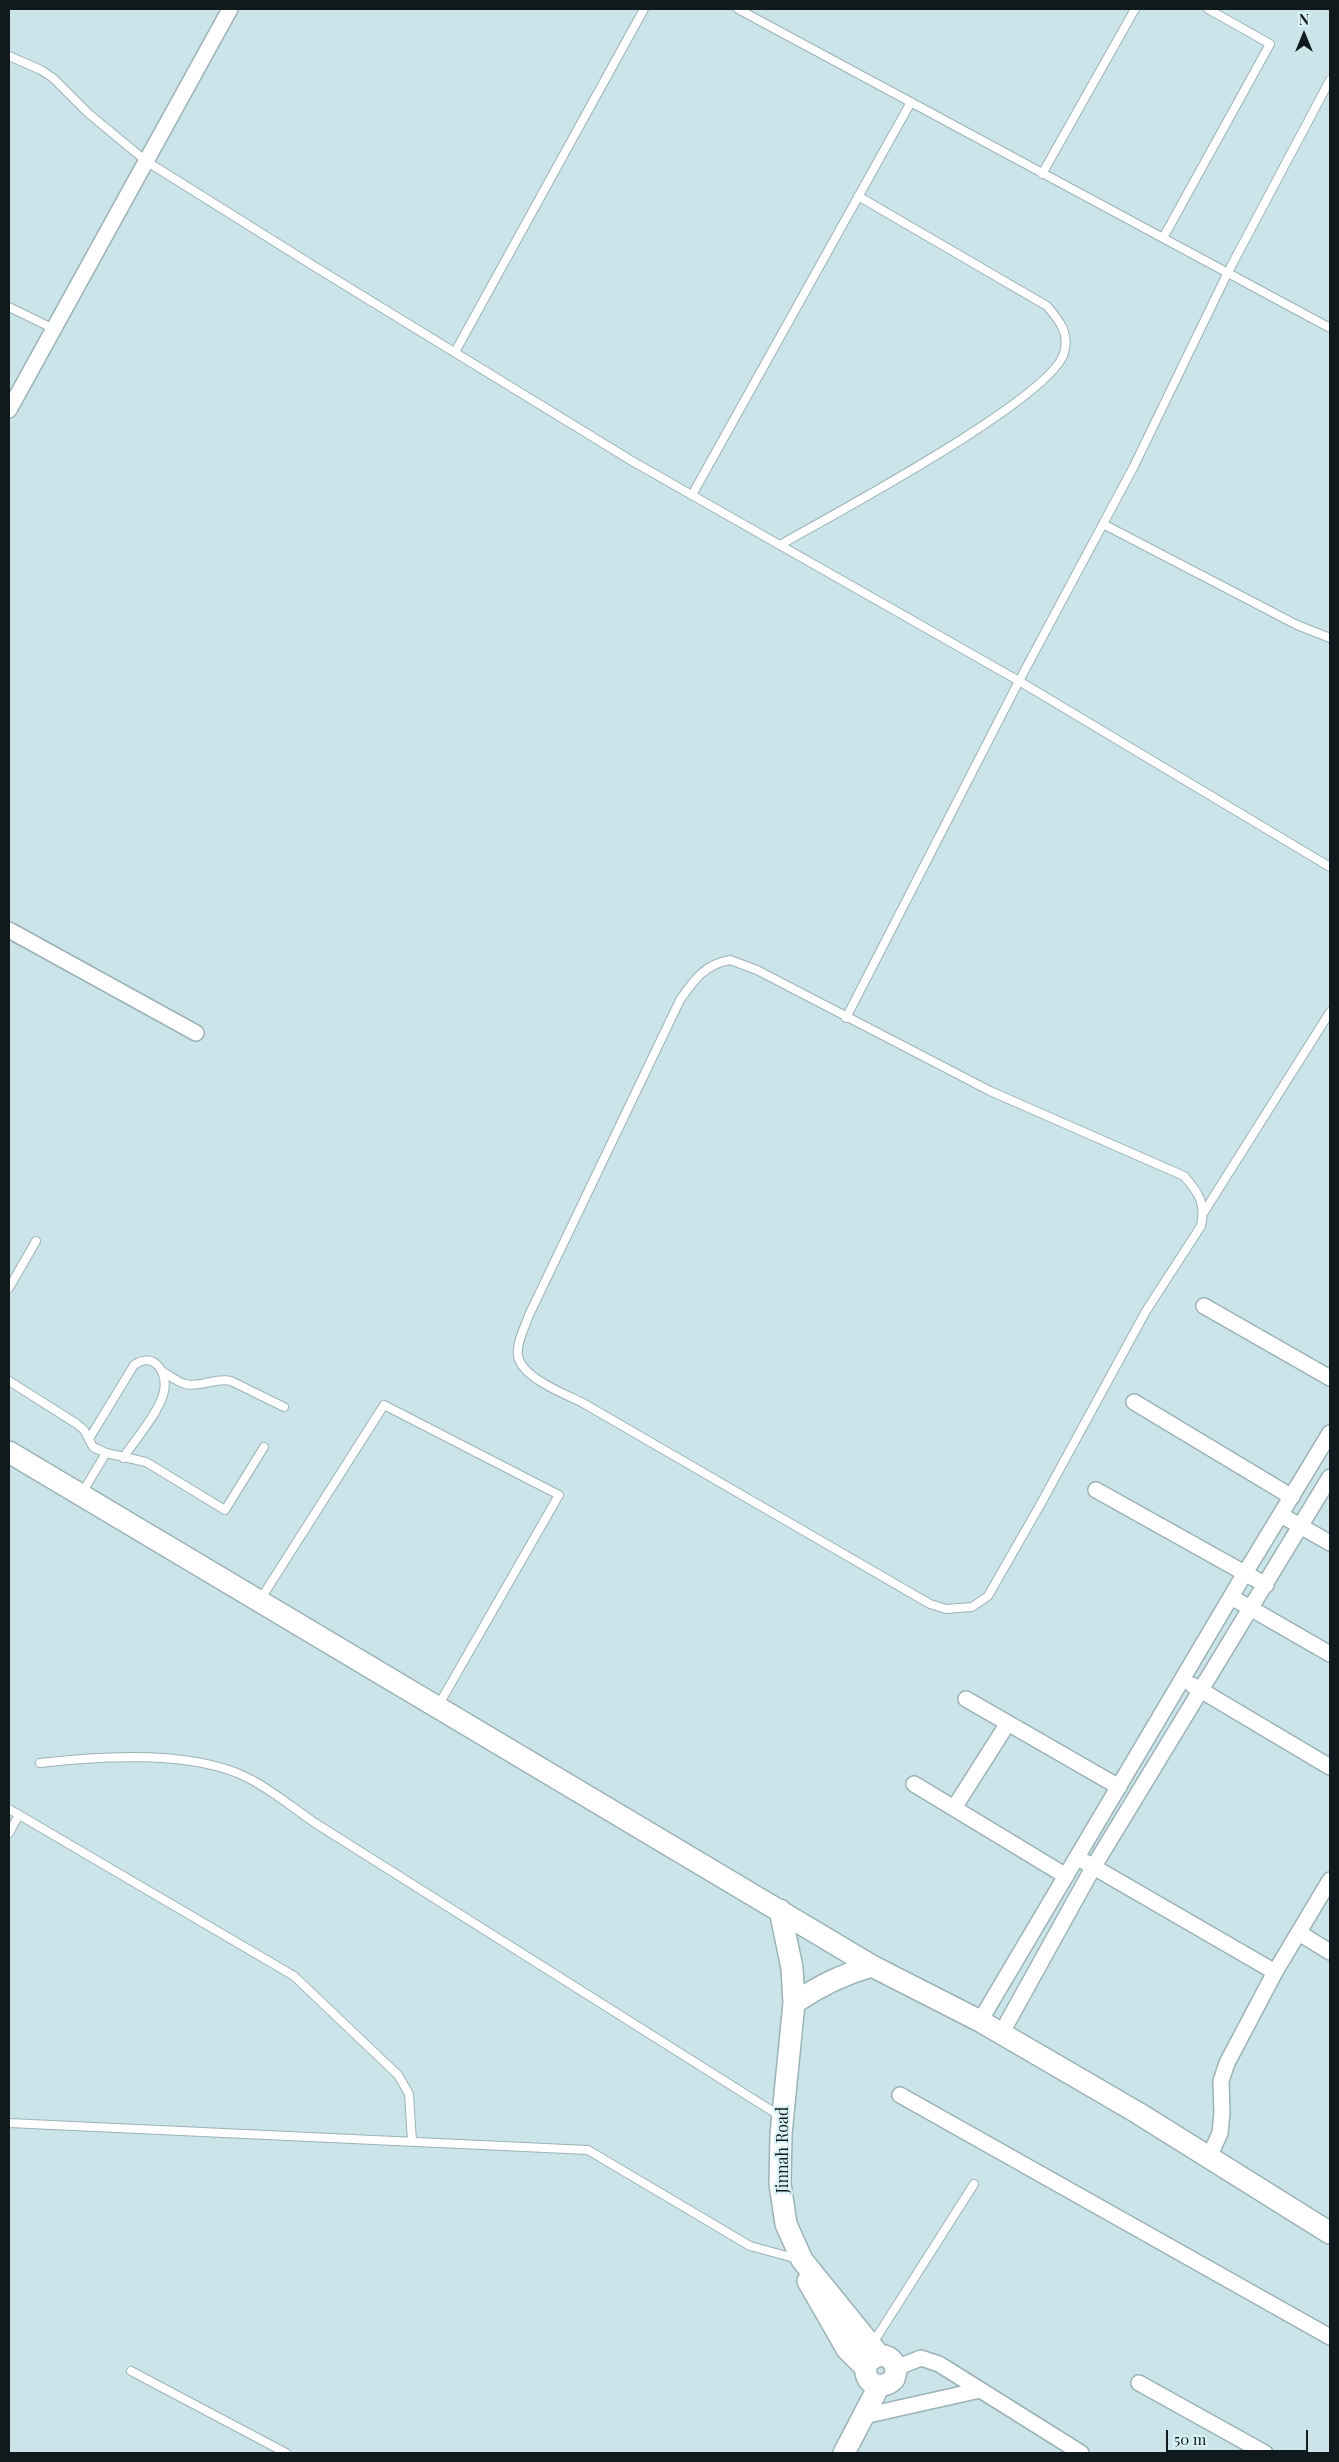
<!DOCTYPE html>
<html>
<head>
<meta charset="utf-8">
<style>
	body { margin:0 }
	#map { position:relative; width:1339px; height:2462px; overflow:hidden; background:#cbe4e9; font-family:"Playfair Display",serif }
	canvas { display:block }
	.frame { position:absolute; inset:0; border:10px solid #10191b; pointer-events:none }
	.north { position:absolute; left:1279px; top:10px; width:50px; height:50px; -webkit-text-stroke:4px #d8f2f6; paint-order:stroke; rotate:0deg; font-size:14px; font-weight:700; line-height:20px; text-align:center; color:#10191b }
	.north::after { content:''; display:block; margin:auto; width:18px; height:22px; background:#10191b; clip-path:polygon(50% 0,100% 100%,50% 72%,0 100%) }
	.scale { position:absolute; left:1166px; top:2430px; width:142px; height:22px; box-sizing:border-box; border:2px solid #10191b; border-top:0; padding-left:6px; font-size:15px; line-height:18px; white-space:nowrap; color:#10191b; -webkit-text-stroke:4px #d8f2f6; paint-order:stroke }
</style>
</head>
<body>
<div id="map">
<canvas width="1339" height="2462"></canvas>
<div class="frame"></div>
<div class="north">N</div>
<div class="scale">50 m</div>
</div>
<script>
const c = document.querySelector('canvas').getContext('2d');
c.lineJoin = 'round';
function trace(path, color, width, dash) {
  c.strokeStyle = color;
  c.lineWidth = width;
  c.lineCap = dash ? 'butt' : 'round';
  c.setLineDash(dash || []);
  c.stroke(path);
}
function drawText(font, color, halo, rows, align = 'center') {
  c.font = font + ' "Playfair Display",serif';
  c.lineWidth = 4.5;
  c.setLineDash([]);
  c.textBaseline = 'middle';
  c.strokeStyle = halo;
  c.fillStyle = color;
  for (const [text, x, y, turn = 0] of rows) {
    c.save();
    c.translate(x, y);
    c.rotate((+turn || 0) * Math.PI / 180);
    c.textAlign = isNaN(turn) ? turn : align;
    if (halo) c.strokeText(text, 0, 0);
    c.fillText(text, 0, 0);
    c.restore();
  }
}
const lane = new Path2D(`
	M738,9L1330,328
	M9,56L41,70L53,78L88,113L146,161L317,268L632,461L1019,681L1330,867
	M1042,174L1135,9
	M1163,238L1270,44L1208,9
	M9,307L54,329
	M455,352L644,9
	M692,495L911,102
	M1103,524L1297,625L1330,638
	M780,545C830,516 1051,399 1064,353C1070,333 1059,320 1047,306L858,196
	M730,960L757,970L990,1091L1184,1176C1199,1193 1206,1204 1201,1226L1146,1311L1039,1507L988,1596L972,1607L946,1609L930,1604L583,1403C565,1394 522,1378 518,1356C516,1343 525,1327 529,1315L680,1000C694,980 705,964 730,960Z
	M846,1018L1019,681L1134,466L1228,272L1330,80
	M1204,1212L1330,1012
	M9,1288L36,1241
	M163,1372C170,1376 178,1382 185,1384C201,1388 216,1377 231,1381L284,1407
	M9,1381L77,1424L84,1430L93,1447L106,1453L146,1462L225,1510L264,1447
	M89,1439L134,1365C155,1350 170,1375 163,1395C157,1415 135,1440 123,1458
	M82,1493L106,1453
	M260,1600L384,1405L559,1495L438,1706
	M40,1763C99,1756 194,1750 248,1778C272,1790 293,1808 315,1823L780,2116
	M9,1809L294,1976L398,2075L409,2094L412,2141
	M9,1833L19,1815
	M9,2123L588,2150L750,2246L798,2259
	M873,2343L974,2184
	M131,2371L286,2453`);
const street = new Path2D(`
	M9,410L230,9
	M9,930L196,1033
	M1204,1306L1330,1378
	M1134,1402L1292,1497
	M1096,1490L1266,1585
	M1281,1515L1330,1543
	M1231,1597L1330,1654
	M1192,1685L1330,1767
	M966,1699L1119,1787
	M914,1784L1066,1876
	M954,1808L1008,1723
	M1085,1862L1275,1972
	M1299,1933L1330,1952
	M980,2021L1245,1573L1330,1433
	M1001,2034L1094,1866L1330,1477
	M900,2095L1330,2337
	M1209,2157L1220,2133L1222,2113L1221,2081L1227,2063L1275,1972L1330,1880
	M896,2368L921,2358L939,2364L1081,2453
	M1139,2383L1265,2453
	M864,2416L980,2390`);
const secondary = new Path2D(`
	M9,1452L872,1966L980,2021L1138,2113L1330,2233
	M780,1910L792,1968L794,2003L781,2134L780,2184L786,2224L802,2260L879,2355C893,2356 899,2366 894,2379C879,2394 859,2380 868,2361L879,2355
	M794,2003C819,1986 843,1974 872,1966
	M808,2281L847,2349L865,2367
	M844,2453L879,2386`);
const streetNames = [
	["Jinnah Road",783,2150,-90]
];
trace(lane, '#9bb2b7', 10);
trace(street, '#9bb2b7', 18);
trace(secondary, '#9bb2b7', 24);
trace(lane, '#fff', 8);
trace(street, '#fff', 15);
trace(secondary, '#fff', 21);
drawText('16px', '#10191b', '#d8f2f6', streetNames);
</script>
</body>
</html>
